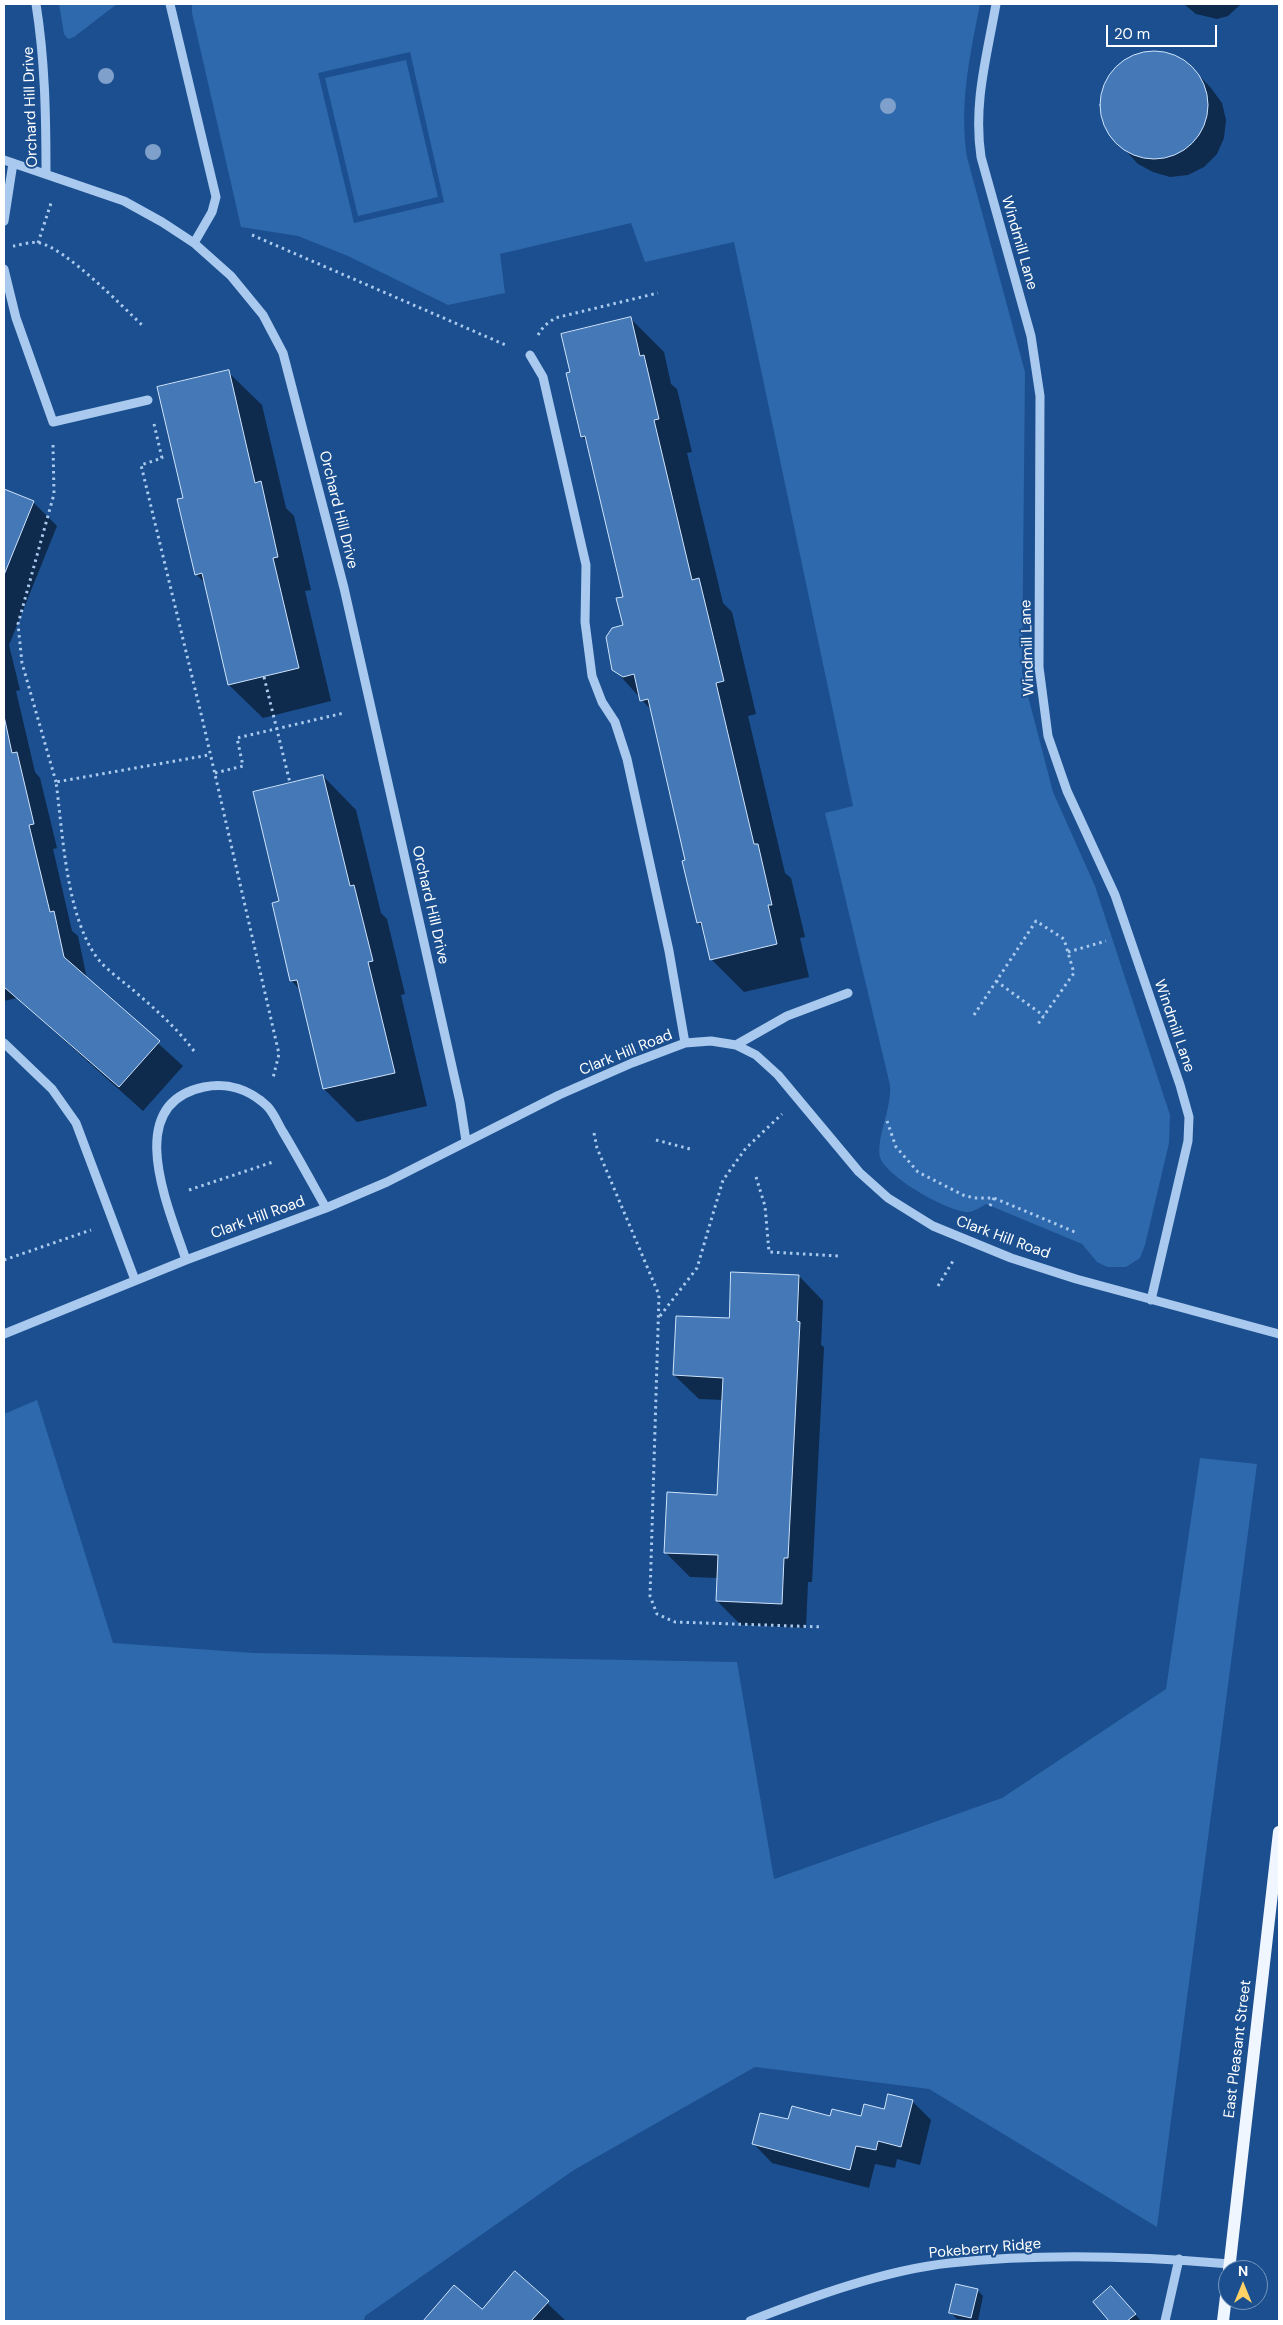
<!DOCTYPE html>
<html>
<head>
<meta charset="utf-8">
<style>
	body { margin:0 }
	#map { position:relative; width:1283px; height:2325px; overflow:hidden; background:#1b4f8f; font-family:"DM Sans",sans-serif }
	canvas { display:block }
	.frame { position:absolute; inset:0; border:5px solid #fff; pointer-events:none }
	.north { position:absolute; left:1218px; top:2260px; width:50px; height:50px; box-sizing:border-box; background:#1b4f8f; border:1px solid #7695bc; border-radius:50%; rotate:0deg; font-size:14px; font-weight:700; line-height:20px; text-align:center; color:#fff }
	.north::after { content:''; display:block; margin:auto; width:18px; height:22px; background:#ffd166; clip-path:polygon(50% 0,100% 100%,50% 72%,0 100%) }
	.scale { position:absolute; left:1106px; top:25px; width:111px; height:22px; box-sizing:border-box; border:2px solid #fff; border-top:0; padding-left:6px; font-size:15px; line-height:18px; white-space:nowrap; color:#fff; -webkit-text-stroke:4px #1b4f8f; paint-order:stroke }
</style>
</head>
<body>
<div id="map">
<canvas width="1283" height="2325"></canvas>
<div class="frame"></div>
<div class="north">N</div>
<div class="scale">20 m</div>
</div>
<script>
const c = document.querySelector('canvas').getContext('2d');
c.lineJoin = 'round';
function fill(path, color) {
  c.fillStyle = color;
  c.fill(path, 'evenodd');
}
function trace(path, color, width, dash) {
  c.strokeStyle = color;
  c.lineWidth = width;
  c.lineCap = dash ? 'butt' : 'round';
  c.setLineDash(dash || []);
  c.stroke(path);
}
function drawText(font, color, halo, rows, align = 'center') {
  c.font = font + ' "DM Sans",sans-serif';
  c.lineWidth = 4;
  c.setLineDash([]);
  c.textBaseline = 'middle';
  c.strokeStyle = halo;
  c.fillStyle = color;
  for (const [text, x, y, turn = 0] of rows) {
    c.save();
    c.translate(x, y);
    c.rotate((+turn || 0) * Math.PI / 180);
    c.textAlign = isNaN(turn) ? turn : align;
    if (halo) c.strokeText(text, 0, 0);
    c.fillText(text, 0, 0);
    c.restore();
  }
}
const green = new Path2D(`
	M59,4H117L74,37L68,39L64,34Z
	M192,4H980C970,55 959,104 967,157L1025,372L1022,673L1053,792L1095,886L1170,1115L1169,1143L1145,1245L1140,1258L1126,1267H1107L1097,1262L1082,1244L986,1204C981,1207 975,1211 969,1212C949,1213 885,1176 880,1157C876,1137 892,1109 890,1085L825,813L853,806L734,242L645,262L631,223L500,254L505,293L448,305L348,256L298,236L241,227L192,13ZM410,52L444,202L354,223L318,73Z
	M406,60L438,197L358,216L325,78Z
	M37,1400L113,1643L254,1653L737,1662L774,1879L1002,1798L1166,1689L1200,1458L1257,1464L1157,2227L929,2089L755,2067L574,2170L365,2316L364,2321H4V1414Z`);
const shadow = new Path2D(`
	M1184,4H1241L1228,16L1217,19L1196,14Z
	M1160,52L1177,58L1192,68L1211,88L1222,103L1226,120L1224,138L1217,154L1204,167L1188,175L1170,177L1153,172L1138,164L1108,131L1102,116L1101,99L1105,83L1115,69L1128,58L1143,53Z
	M630,318L664,352L671,384L677,389L692,452L687,453L723,603L732,612L756,714L748,716L785,873L791,878L805,937L800,938L809,977L744,992L711,959L704,929L698,923L687,861L652,711L614,669L624,626V598L588,442L582,437Z
	M228,372L262,405L286,508L294,516L311,590L305,591L331,701L263,718L229,685L205,583L196,574L185,499Z
	M4,490L33,502L57,526L9,645L20,690L16,691L35,772L40,778L57,848L53,849L72,931L78,936L87,979L183,1066L143,1111L17,998L4,1001Z
	M323,776L356,810L381,913L387,919L405,994L401,995L427,1106L357,1122L324,1089L300,990L291,980L280,902Z
	M799,1276L823,1301L821,1345L824,1347L812,1582H808L806,1628L741,1625L717,1601L718,1578L690,1577L665,1552L718,1496L723,1400L699,1399L674,1375L730,1319Z
	M912,2101L931,2120L920,2165L897,2159L895,2168L875,2164L869,2188L772,2163L754,2144L789,2121L861,2117Z
	M515,2273L566,2321H424L455,2287L482,2311Z
	M977,2290L983,2296L978,2321L957,2319L951,2313Z
	M1117,2293L1141,2321H1111L1095,2302Z`);
const building = new Path2D(`
	M1100 105a54 54 0 1 1 108 0a54 54 0 1 1-108 0Z
	M631,317L640,356L644,355L659,419L654,420L692,580L699,578L724,681L716,683L754,844H758L772,905H768L777,944L710,960L701,922L697,923L682,861L685,860L648,699L640,701L634,674L623,677L612,670L606,637L612,628L623,625L616,598L623,597L585,436L581,437L566,373L570,372L561,334Z
	M229,370L255,483L261,481L278,557L273,558L299,668L228,685L202,573L195,575L177,499L183,498L157,387Z
	M4,489L34,501L4,575Z
	M4,716L12,753L17,752L34,824L29,825L50,912L54,911L64,957L160,1041L119,1087L4,987Z
	M323,775L350,886L354,885L373,961L368,962L395,1073L323,1089L297,980L290,981L272,903L279,901L253,792Z
	M731,1272L799,1275L797,1321L800,1322L788,1558H784L782,1604L716,1601L718,1555L664,1553L667,1492L717,1495L723,1378L673,1375L676,1316L729,1318Z
	M888,2094L913,2100L901,2147L878,2141L876,2150L856,2146L850,2170L752,2144L760,2113L788,2119L792,2106L830,2116L832,2109L861,2116L864,2104L884,2109Z
	M515,2271L549,2301L531,2321H423L454,2285L482,2309Z
	M956,2284L978,2289L971,2318L949,2313Z
	M1111,2286L1136,2314L1127,2321H1109L1093,2302Z`);
const path = new Path2D(`
	M252,235L508,346
	M38,243L52,200
	M13,246C21,245 31,241 40,243C66,249 121,305 142,325
	M538,335L544,326L555,318L658,293
	M154,424L162,458L141,465L203,722L279,1054L273,1078
	M53,445L54,494L18,624L22,663L56,782
	M264,677L290,783
	M215,773L243,766L237,738L344,713
	M1068,952L1106,941
	M996,981L1044,1016
	M974,1015L1036,921L1064,939L1074,973L1038,1024
	M194,1051C176,1027 155,1009 132,989C121,980 107,970 98,959C66,917 63,834 56,782L209,755
	M887,1121L896,1147L918,1172L963,1195L974,1198H994L1075,1232
	M594,1133L597,1148L659,1295L650,1596L657,1614L675,1622L823,1627
	M656,1140L690,1149
	M756,1177L765,1206L769,1252L839,1256
	M189,1190L273,1162
	M990,1206L994,1198
	M4,1260L91,1230
	M938,1286L953,1261
	M660,1316L697,1268L723,1180L746,1148L782,1114`);
const minor = new Path2D(`
	M36,4C45,60 46,116 46,173
	M170,4L216,197L212,212L194,243
	M996,4C987,56 973,103 981,157L1031,336L1040,396L1039,667L1048,736L1067,791L1115,895L1180,1085L1189,1117L1188,1141L1151,1300
	M4,160L124,201L162,222L194,243L231,276L263,315L283,353L344,588L460,1102L466,1141
	M4,221L13,163
	M4,269L16,318L53,422L148,400
	M530,355L543,377L586,565L585,622L592,676L602,702L615,722L627,759L669,951L685,1043
	M4,1043L52,1089L76,1123L135,1280
	M736,1045L787,1016L848,993
	M186,1260C169,1208 121,1104 204,1087C228,1082 250,1090 267,1106C274,1113 278,1124 283,1132C298,1157 312,1183 326,1208
	M4,1334L186,1260L326,1208L387,1182L559,1095L632,1063L685,1043L711,1041L736,1045L756,1055L778,1075L859,1172L888,1198L933,1226L1011,1258L1076,1279L1279,1334
	M750,2321C811,2297 885,2270 950,2263C1043,2253 1137,2256 1230,2264
	M1165,2321L1179,2259`);
const major = new Path2D(`
	M1229,2270L1279,1832
	M1223,2321L1228,2280`);
const trees = [
	[106,76],
	[888,106],
	[153,152]
];
const streetNames = [
	["Orchard Hill Drive",31,107,-92],
	["Windmill Lane",1019,243,74],
	["Orchard Hill Drive",338,510,76],
	["Windmill Lane",1028,648,-92],
	["Orchard Hill Drive",430,905,77],
	["Windmill Lane",1174,1026,71],
	["Clark Hill Road",626,1053,-22],
	["Clark Hill Road",258,1218,-20],
	["Clark Hill Road",1003,1238,20],
	["East Pleasant Street",1238,2049,-83],
	["Pokeberry Ridge",985,2249,-5]
];
fill(green, '#2e69ad');
fill(shadow, '#0007');
fill(building, '#4478b7');
trace(building, '#cfe3fa', 1);
trace(path, '#a9c9ee', 3, [2.5, 4]);
trace(minor, '#a9c9ee', 9);
trace(major, '#f0f6ff', 12);
c.fillStyle = '#7ea0ca';
for (const [x, y] of trees) {
  c.beginPath();
  c.arc(x, y, 8, 0, 2 * Math.PI);
  c.fill();
}
drawText('15px', '#fff', '#1b4f8f', streetNames);
</script>
</body>
</html>
